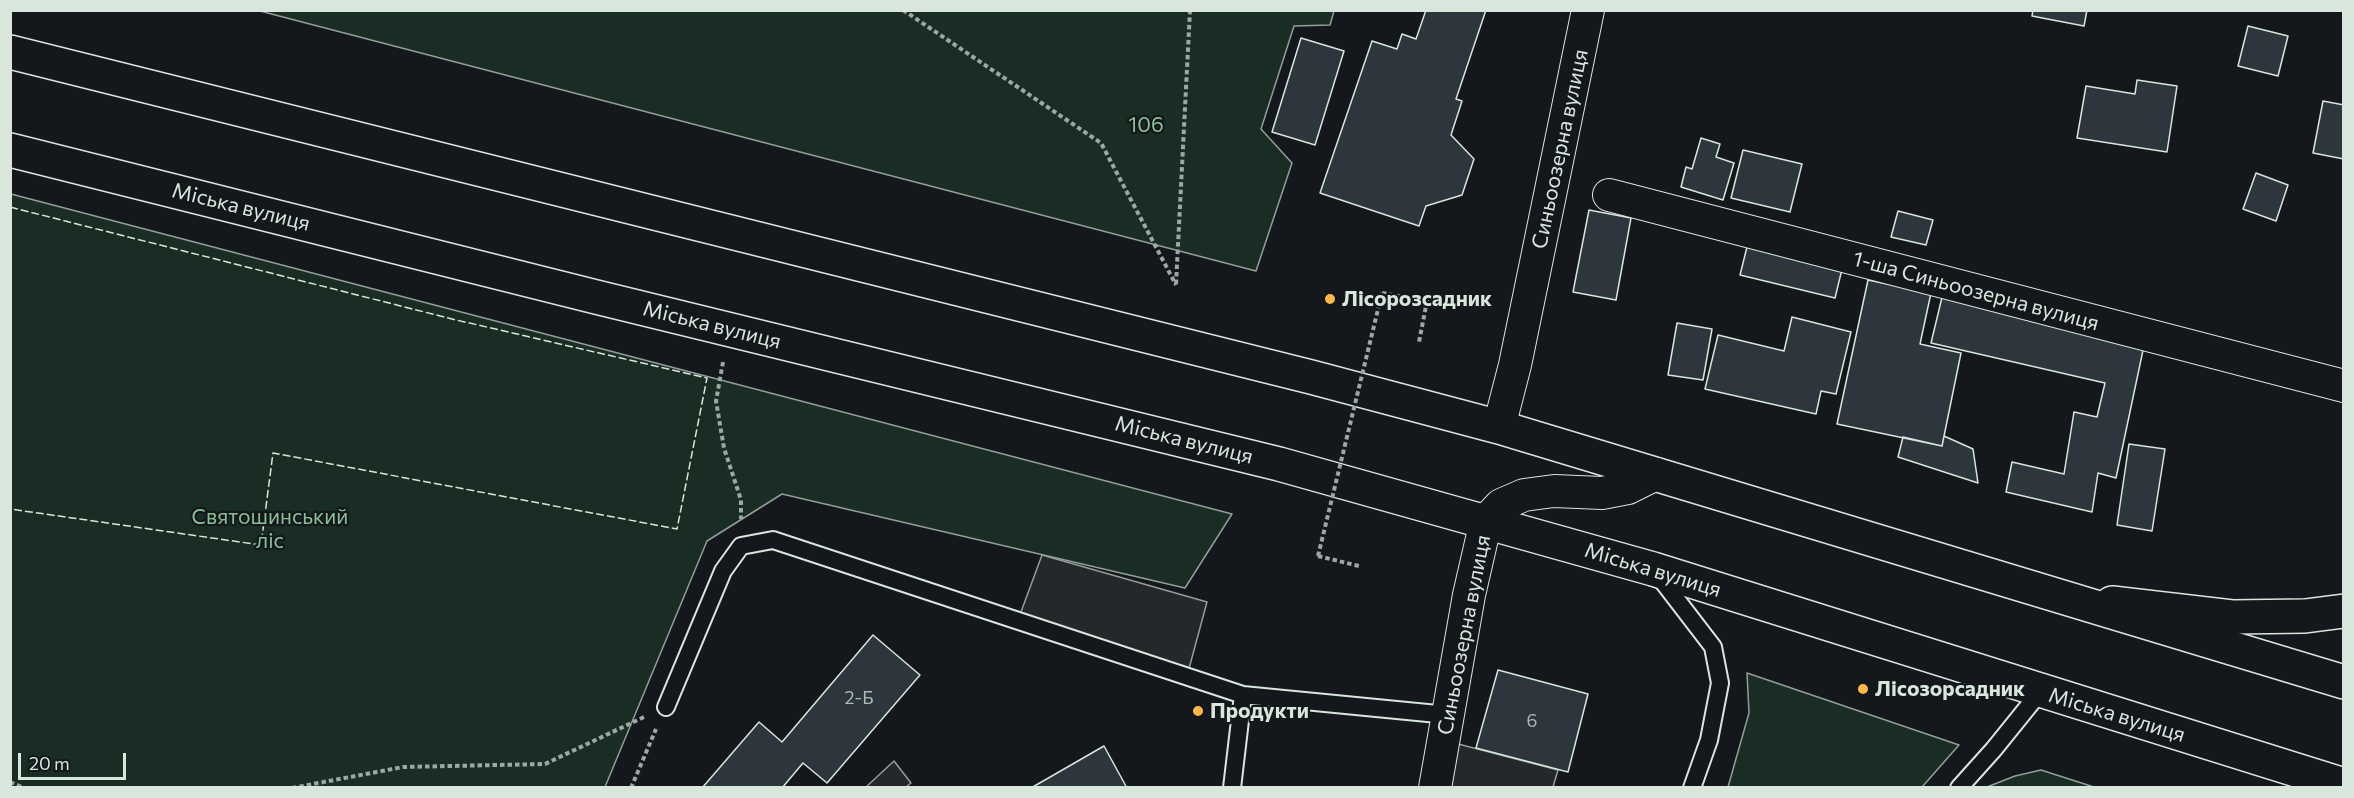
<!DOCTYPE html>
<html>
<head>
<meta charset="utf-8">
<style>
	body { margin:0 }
	#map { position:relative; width:2354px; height:798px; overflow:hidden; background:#14181c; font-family:Commissioner,sans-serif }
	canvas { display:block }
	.frame { position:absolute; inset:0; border:12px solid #d8e6dc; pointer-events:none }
	.scale { position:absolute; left:18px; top:753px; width:108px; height:27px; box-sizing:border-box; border:3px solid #d8e6dc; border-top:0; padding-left:8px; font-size:18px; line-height:21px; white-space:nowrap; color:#d8e6dc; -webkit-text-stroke:4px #14181c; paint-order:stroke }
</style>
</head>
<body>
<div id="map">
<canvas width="2354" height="798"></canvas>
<div class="frame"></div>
<div class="scale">20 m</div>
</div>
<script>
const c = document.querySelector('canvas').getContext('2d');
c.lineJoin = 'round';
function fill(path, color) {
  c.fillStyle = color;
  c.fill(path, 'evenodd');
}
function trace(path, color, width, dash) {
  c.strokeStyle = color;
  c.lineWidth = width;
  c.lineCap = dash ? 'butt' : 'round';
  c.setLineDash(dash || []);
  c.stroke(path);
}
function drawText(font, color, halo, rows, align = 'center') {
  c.font = font + ' Commissioner,sans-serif';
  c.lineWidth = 4.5;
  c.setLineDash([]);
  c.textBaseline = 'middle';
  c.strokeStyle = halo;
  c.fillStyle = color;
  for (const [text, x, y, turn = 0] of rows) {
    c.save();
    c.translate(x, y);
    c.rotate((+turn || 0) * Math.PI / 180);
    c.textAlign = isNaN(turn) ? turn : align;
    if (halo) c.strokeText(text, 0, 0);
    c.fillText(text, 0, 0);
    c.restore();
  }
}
const green = new Path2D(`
	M260,11L1334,10V11L1330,25L1294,26L1261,129L1292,163L1256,271Z
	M10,194H11L1232,514L1185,588L782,494L707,541L605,787H11Z
	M1747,673L1959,745L1922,787H1728L1749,713Z
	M2041,770L2094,787H1987L2015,776Z`);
const parking = new Path2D(`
	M1042,555L1207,602L1187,676L1018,620Z
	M1443,740L1558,770L1553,787L1435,788Z
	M894,761L911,783L906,787H866Z`);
const building = new Path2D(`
	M1426,10H1486L1456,99L1462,101L1451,135L1474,159L1462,195L1426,206L1419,226L1320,193L1372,41L1397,49L1402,34L1416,39Z
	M2033,10H2087L2084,26L2032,16Z
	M2248,26L2288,36L2278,76L2238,66Z
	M1301,38L1344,51L1315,145L1272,132Z
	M2137,80L2177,86L2167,152L2077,138L2086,86L2135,94Z
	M2323,101L2344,105V159L2313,153Z
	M1701,138L1720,144L1716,157L1734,163L1723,200L1681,187L1686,167L1692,169Z
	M1743,150L1802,164L1790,212L1731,198Z
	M2256,173L2288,185L2276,221L2243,209Z
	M1589,210L1631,218L1616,300L1573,292Z
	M1898,211L1933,220L1926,245L1891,237Z
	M1749,239L1844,261L1835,298L1740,275Z
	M1868,280L1931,293L1920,344L1961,353L1942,446L1837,424Z
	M1944,289L2146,336L2116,478L2098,473L2092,512L2006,492L2012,462L2064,474L2074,412L2097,417L2105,383L1931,343Z
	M1792,317L1851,332L1836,394L1821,391L1816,414L1705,389L1718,335L1784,351Z
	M1677,323L1712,329L1703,380L1668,375Z
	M1944,436L1973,449L1978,483L1898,457L1903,437L1942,446Z
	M2129,444L2165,449L2152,531L2117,525Z
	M873,635L920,675L827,783L803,763L782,788H702L759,722L782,742Z
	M1498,670L1588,694L1568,772L1476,748Z
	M1104,746L1127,788H1031Z`);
const path = new Path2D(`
	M903,10L1101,143L1176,285
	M1176,284L1190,10
	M1382,293L1427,301L1419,342
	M723,362L716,401L724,448L741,500V519
	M1318,556L1359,566
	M10,782L24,788
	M292,788L403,767L545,764L644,717
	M631,788L656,729`);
const lane = new Path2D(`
	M1657,574L1713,647L1720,683L1709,740L1692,788
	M666,707L723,571L741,546L773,540L1243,695L1448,715
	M1232,788L1243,695
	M1959,788L1994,749L2040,692`);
const street = new Path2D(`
	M1609,195L2344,386
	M1499,427L1515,365L1588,10
	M1435,788L1469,595L1486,521L1501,505L1524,495L1554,491L1602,493L1628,488L1656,474`);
const secondary = new Path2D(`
	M2112,603L2232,617L2305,616L2344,611`);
const highway = new Path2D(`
	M10,52L1311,377L1499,427L2344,682
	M10,150L596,297L1279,464L1653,569L2344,785`);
const pathBridge = new Path2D(`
	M1318,556L1382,293`);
const fence = new Path2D(`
	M10,207L452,319L707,378L677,529L273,453L261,545L10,509`);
const markers = [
	[1330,299,6,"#ffb74d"],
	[1863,689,6,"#ffb74d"],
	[1198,711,6,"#ffb74d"]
];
const numberNames = [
	["2-Б",859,698],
	["6",1532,721]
];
const parkNames = [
	["106",1146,125],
	["Святошинський",270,517],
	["ліс",270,541]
];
const streetNames = [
	["Синьоозерна вулиця",1560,149,-78],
	["Міська вулиця",241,207,14],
	["1-ша Синьоозерна вулиця",1976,291,15],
	["Міська вулиця",712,325,14],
	["Міська вулиця",1184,440,14],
	["Міська вулиця",1653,570,17],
	["Синьоозерна вулиця",1464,635,-79],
	["Міська вулиця",2117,715,17]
];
const poiNames = [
	["Лісорозсадник",1342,299],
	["Лісозорсадник",1875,689],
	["Продукти",1210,711]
];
fill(green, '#1a2d24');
trace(green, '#939e99', 1.5);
fill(parking, '#24282b');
trace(parking, '#939e99', 1.5);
fill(building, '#2c363c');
trace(building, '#d8e6dc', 1.5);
trace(lane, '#d8e6dc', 20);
trace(street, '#d8e6dc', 34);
trace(secondary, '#d8e6dc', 36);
trace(highway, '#d8e6dc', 36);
trace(path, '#9da8a2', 4, [4.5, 3]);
trace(lane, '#14181c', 16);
trace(street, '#14181c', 32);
trace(secondary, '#14181c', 33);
trace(highway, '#14181c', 33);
trace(pathBridge, '#9da8a2', 4, [4.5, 3]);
trace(fence, '#d8e6dc', 1.5, [8, 3]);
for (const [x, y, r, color] of markers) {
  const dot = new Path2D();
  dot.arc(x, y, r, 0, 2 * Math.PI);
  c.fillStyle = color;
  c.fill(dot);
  trace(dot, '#14181c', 2);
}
drawText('18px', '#adbab4', null, numberNames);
drawText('21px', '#8ac095', '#14181c', parkNames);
drawText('21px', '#d8e6dc', '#14181c', streetNames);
drawText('bold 21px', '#d8e6dc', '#14181c', poiNames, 'left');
</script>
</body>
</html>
